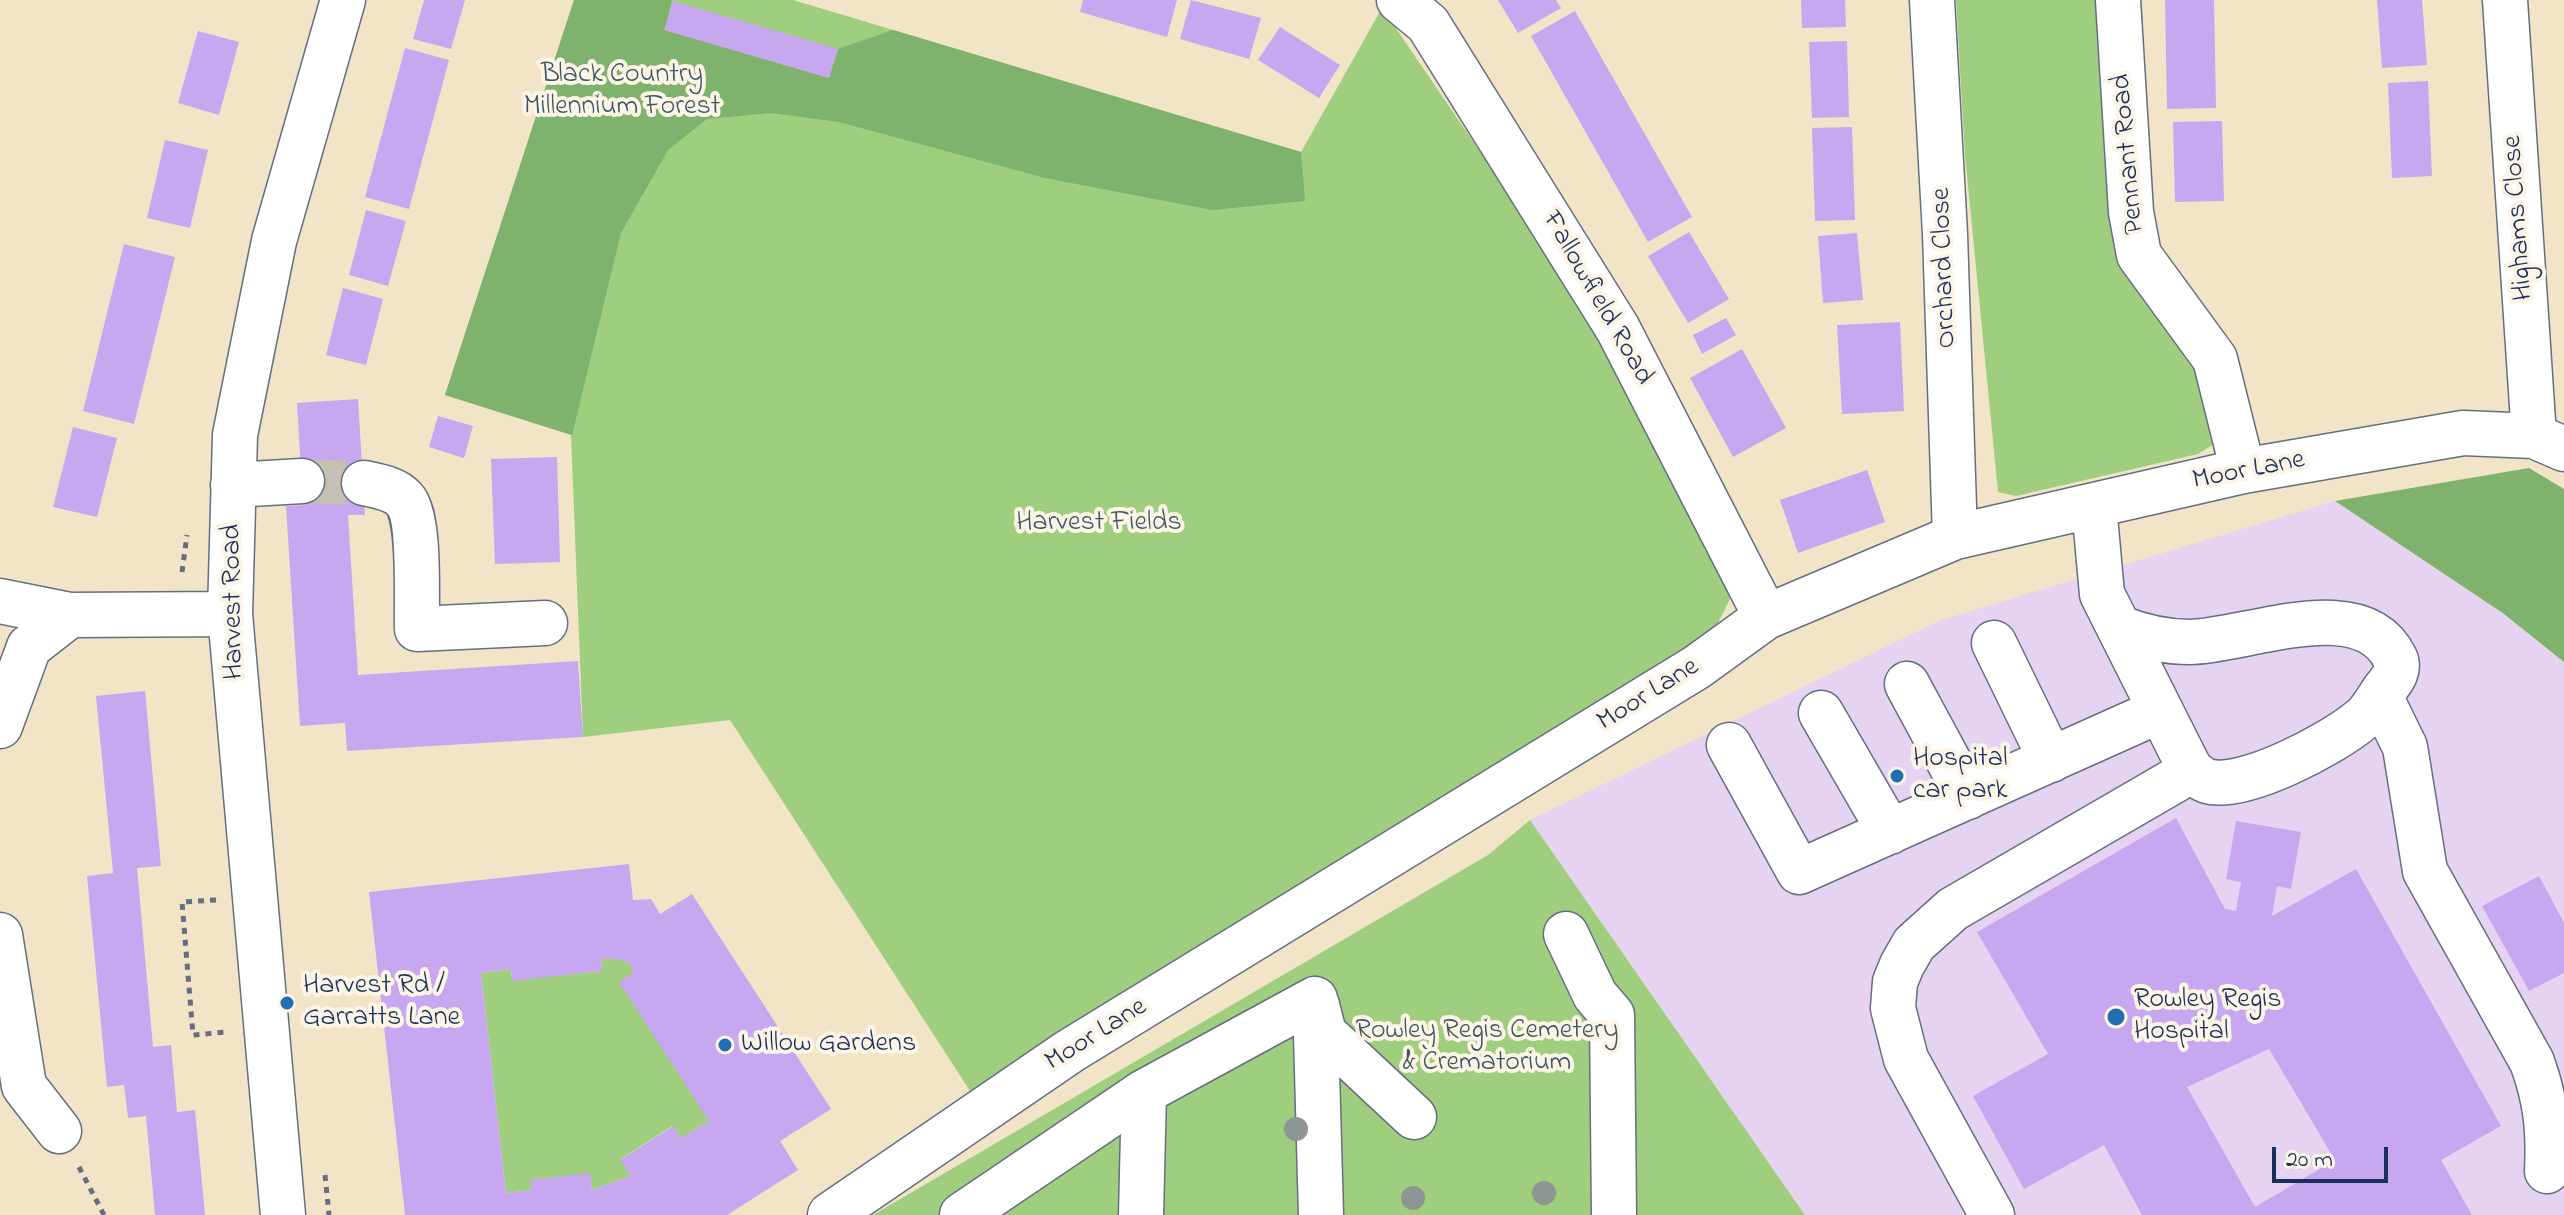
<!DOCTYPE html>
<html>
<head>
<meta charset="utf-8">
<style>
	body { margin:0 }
	#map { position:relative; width:2564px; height:1215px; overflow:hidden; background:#f1e4c7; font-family:"Indie Flower",sans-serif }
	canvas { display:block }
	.scale { position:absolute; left:2272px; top:1147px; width:116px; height:36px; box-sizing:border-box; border:4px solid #1b2f5e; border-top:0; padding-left:10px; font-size:24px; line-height:28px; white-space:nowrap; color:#1b2f5e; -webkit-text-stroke:6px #fcf5e5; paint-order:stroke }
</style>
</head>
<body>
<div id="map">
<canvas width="2564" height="1215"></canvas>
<div class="scale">20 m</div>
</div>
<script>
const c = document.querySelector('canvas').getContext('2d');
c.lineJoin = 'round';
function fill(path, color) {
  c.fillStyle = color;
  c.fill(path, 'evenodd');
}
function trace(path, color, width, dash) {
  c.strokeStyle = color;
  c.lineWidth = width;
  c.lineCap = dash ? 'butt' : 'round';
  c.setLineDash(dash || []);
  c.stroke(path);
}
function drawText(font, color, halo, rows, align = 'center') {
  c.font = font + ' "Indie Flower",sans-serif';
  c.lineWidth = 8;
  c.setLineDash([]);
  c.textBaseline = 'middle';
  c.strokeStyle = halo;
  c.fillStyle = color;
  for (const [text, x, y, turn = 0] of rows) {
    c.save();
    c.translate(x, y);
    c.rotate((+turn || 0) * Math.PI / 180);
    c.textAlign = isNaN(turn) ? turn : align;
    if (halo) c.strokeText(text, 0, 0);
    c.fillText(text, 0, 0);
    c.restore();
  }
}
const built = new Path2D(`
	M2335,501L2504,614L2564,662V1215H1805L1530,820L1941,620Z`);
const green = new Path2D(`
	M574,0H793L1301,152L1382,8L1550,254L1737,585L1714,631L972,1094L730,720L583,737L571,435L445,395Z
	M1956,0H2097L2112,197L2215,414L2214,444L2198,454L2016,496L1998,492L1965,155Z
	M1530,820L1805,1215H873L1488,855Z
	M601,959H618L630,963L709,1121L681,1138L672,1126L621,1159L631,1176L592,1190L590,1174L531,1180L532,1190L506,1193L481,973L511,969L512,980L602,971Z`);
const forest = new Path2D(`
	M574,0H672L665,30L829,78L838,49L893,30L1301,152L1305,201L1212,210L1045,178L839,122L771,113L707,119L668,150L621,233L572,435L445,395Z
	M2529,468L2564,489V662L2504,614L2335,501Z`);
const building = new Path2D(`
	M424,0H465L451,49L413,39Z
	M1083,0H1177L1167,37L1080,12Z
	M1191,0L1261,18L1249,59L1180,39Z
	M1498,0H1556L1561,8L1518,33Z
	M1801,0H1845L1846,27L1802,28Z
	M2165,0H2214L2216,108L2167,109Z
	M2377,0H2422L2427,65L2382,68Z
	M673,1L838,49L829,78L664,30Z
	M1575,11L1692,217L1648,242L1531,36Z
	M1280,27L1340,65L1319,98L1258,60Z
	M198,31L239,42L219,115L178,103Z
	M1847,41L1849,117L1812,118L1809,42Z
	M405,48L449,60L409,209L365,197Z
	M2428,81L2432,176L2392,178L2388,83Z
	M2222,121L2224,201L2175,202L2173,122Z
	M1852,127L1855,220L1815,221L1812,128Z
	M165,140L208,150L190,228L147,218Z
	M366,210L406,221L388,286L349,275Z
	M1689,232L1729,299L1688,323L1648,256Z
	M1857,233L1863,300L1823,303L1818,236Z
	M124,244L175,257L134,424L83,411Z
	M343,288L383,299L366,365L326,355Z
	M1726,318L1736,335L1702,354L1693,335Z
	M1900,322L1904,411L1842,414L1837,325Z
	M1742,349L1786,428L1733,457L1690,378Z
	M358,399L365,515H348L358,675L578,661L583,737L347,751L345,723L300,726L286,506L303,505L297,403Z
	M438,416L473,426L464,458L429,447Z
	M73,427L117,438L97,517L53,507Z
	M557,457L560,562L495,564L491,459Z
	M1867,470L1885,522L1798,553L1780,500Z
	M145,691L161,866L137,868L153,1047L171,1045L177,1112L195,1110L205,1215H155L146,1116L128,1118L124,1085L107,1087L87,876L113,873L96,696Z
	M2176,818L2225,909L2236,911L2241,882L2226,879L2236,821L2301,832L2291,889L2277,886L2272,916L2356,869L2501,1126L2441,1160L2472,1215H2142L2104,1145L2024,1189L1973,1096L2048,1054L1977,932ZM2269,1049L2335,1160L2255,1207L2187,1087Z
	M629,864L633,900L651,899L660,914L692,894L831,1109L780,1141L798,1170L727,1215H405L369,892ZM601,959H618L630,963L633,973L619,982L709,1121L681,1138L673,1126L620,1160L631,1176L592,1190L590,1173L530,1180L532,1190L506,1193L481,973L511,969L512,981L602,971Z
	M2539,876L2564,923V973L2529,991L2482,906Z`);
const minorTunnel = new Path2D(`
	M302,481L364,483`);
const path = new Path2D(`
	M182,572L187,535
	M216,900L182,902L193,1035L227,1032
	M79,1167L104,1215
	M325,1175L329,1215`);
const minor = new Path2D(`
	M1399,0L1428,24L1618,329L1766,617
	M1932,0L1945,234L1955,537
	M2118,0L2131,212L2139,255L2215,359L2243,471
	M2505,0L2534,436
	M364,483C377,486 394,488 404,499C421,516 416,602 417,629L545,623
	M233,485L302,481
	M2094,506L2102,594L2191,771C2196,774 2201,779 2207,781C2243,792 2334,743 2362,719C2371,712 2377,700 2384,690C2391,681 2401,671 2395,658C2361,590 2248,641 2190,642C2165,642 2143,637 2120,628
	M0,601L70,615L230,614
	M1994,643L2051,760
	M1907,684L1968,797
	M2380,696L2405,747L2425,871L2532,1062C2546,1100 2549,1131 2547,1171
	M1821,713L1890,832
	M0,726L29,647L70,615
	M1729,745L1799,872L2159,711
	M1566,934L1595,995L1612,1015L1614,1215
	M0,935L24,1086L59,1131
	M1315,999L1321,1215
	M1317,1005L1324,1033L1414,1117
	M283,1215L230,614L235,435L274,241L343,0
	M830,1215L1070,1051L1697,667L1766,617L1955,537L2243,471L2463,433L2534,436L2564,449
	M962,1215L1144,1092L1315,999
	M1141,1215L1144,1092
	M1992,1215L1906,1059L1893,1008L1895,982L1902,965L1914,944L1953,909L2191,771`);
const trees = [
	[1296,1129],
	[1544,1193],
	[1413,1198]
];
const markers = [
	[1897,776,8,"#1f6fb2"],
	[287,1003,8,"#1f6fb2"],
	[2116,1017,10,"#1f6fb2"],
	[725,1045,8,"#1f6fb2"]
];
const parkNames = [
	["Black Country",622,76],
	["Millennium Forest",622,108],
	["Harvest Fields",1099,524],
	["Rowley Regis Cemetery",1487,1032],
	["& Crematorium",1487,1064]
];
const streetNames = [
	["Pennant Road",2130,154,-95],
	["Highams Close",2520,218,-94],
	["Orchard Close",1946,268,-92],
	["Fallowfield Road",1596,299,60],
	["Moor Lane",2249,472,-11],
	["Harvest Road",235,602,-91],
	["Moor Lane",1649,696,-32],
	["Moor Lane",1097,1036,-32]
];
const poiNames = [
	["Hospital",1913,760],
	["car park",1913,792],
	["Harvest Rd /",303,987],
	["Garratts Lane",303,1019],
	["Rowley Regis",2134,1001],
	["Hospital",2134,1033],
	["Willow Gardens",741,1045]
];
fill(built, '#e5d3f1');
fill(green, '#9fcf7e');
fill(forest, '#7fb26d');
fill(building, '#c8a7f1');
trace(minorTunnel, '#c6c0b2', 44, [44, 22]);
trace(minor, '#666e83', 47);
trace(path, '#666e83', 5, [6, 6]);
trace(minor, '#fff', 44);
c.fillStyle = '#8d9692';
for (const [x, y] of trees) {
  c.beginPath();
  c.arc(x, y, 12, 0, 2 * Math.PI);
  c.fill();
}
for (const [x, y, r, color] of markers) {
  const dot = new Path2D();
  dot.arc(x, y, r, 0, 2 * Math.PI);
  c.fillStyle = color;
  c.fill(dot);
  trace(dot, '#fcf5e5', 3);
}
drawText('28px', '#3c5766', '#fcf5e5', parkNames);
drawText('28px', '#1b2f5e', '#fcf5e5', streetNames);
drawText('28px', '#1b2f5e', '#fcf5e5', poiNames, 'left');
</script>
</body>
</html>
